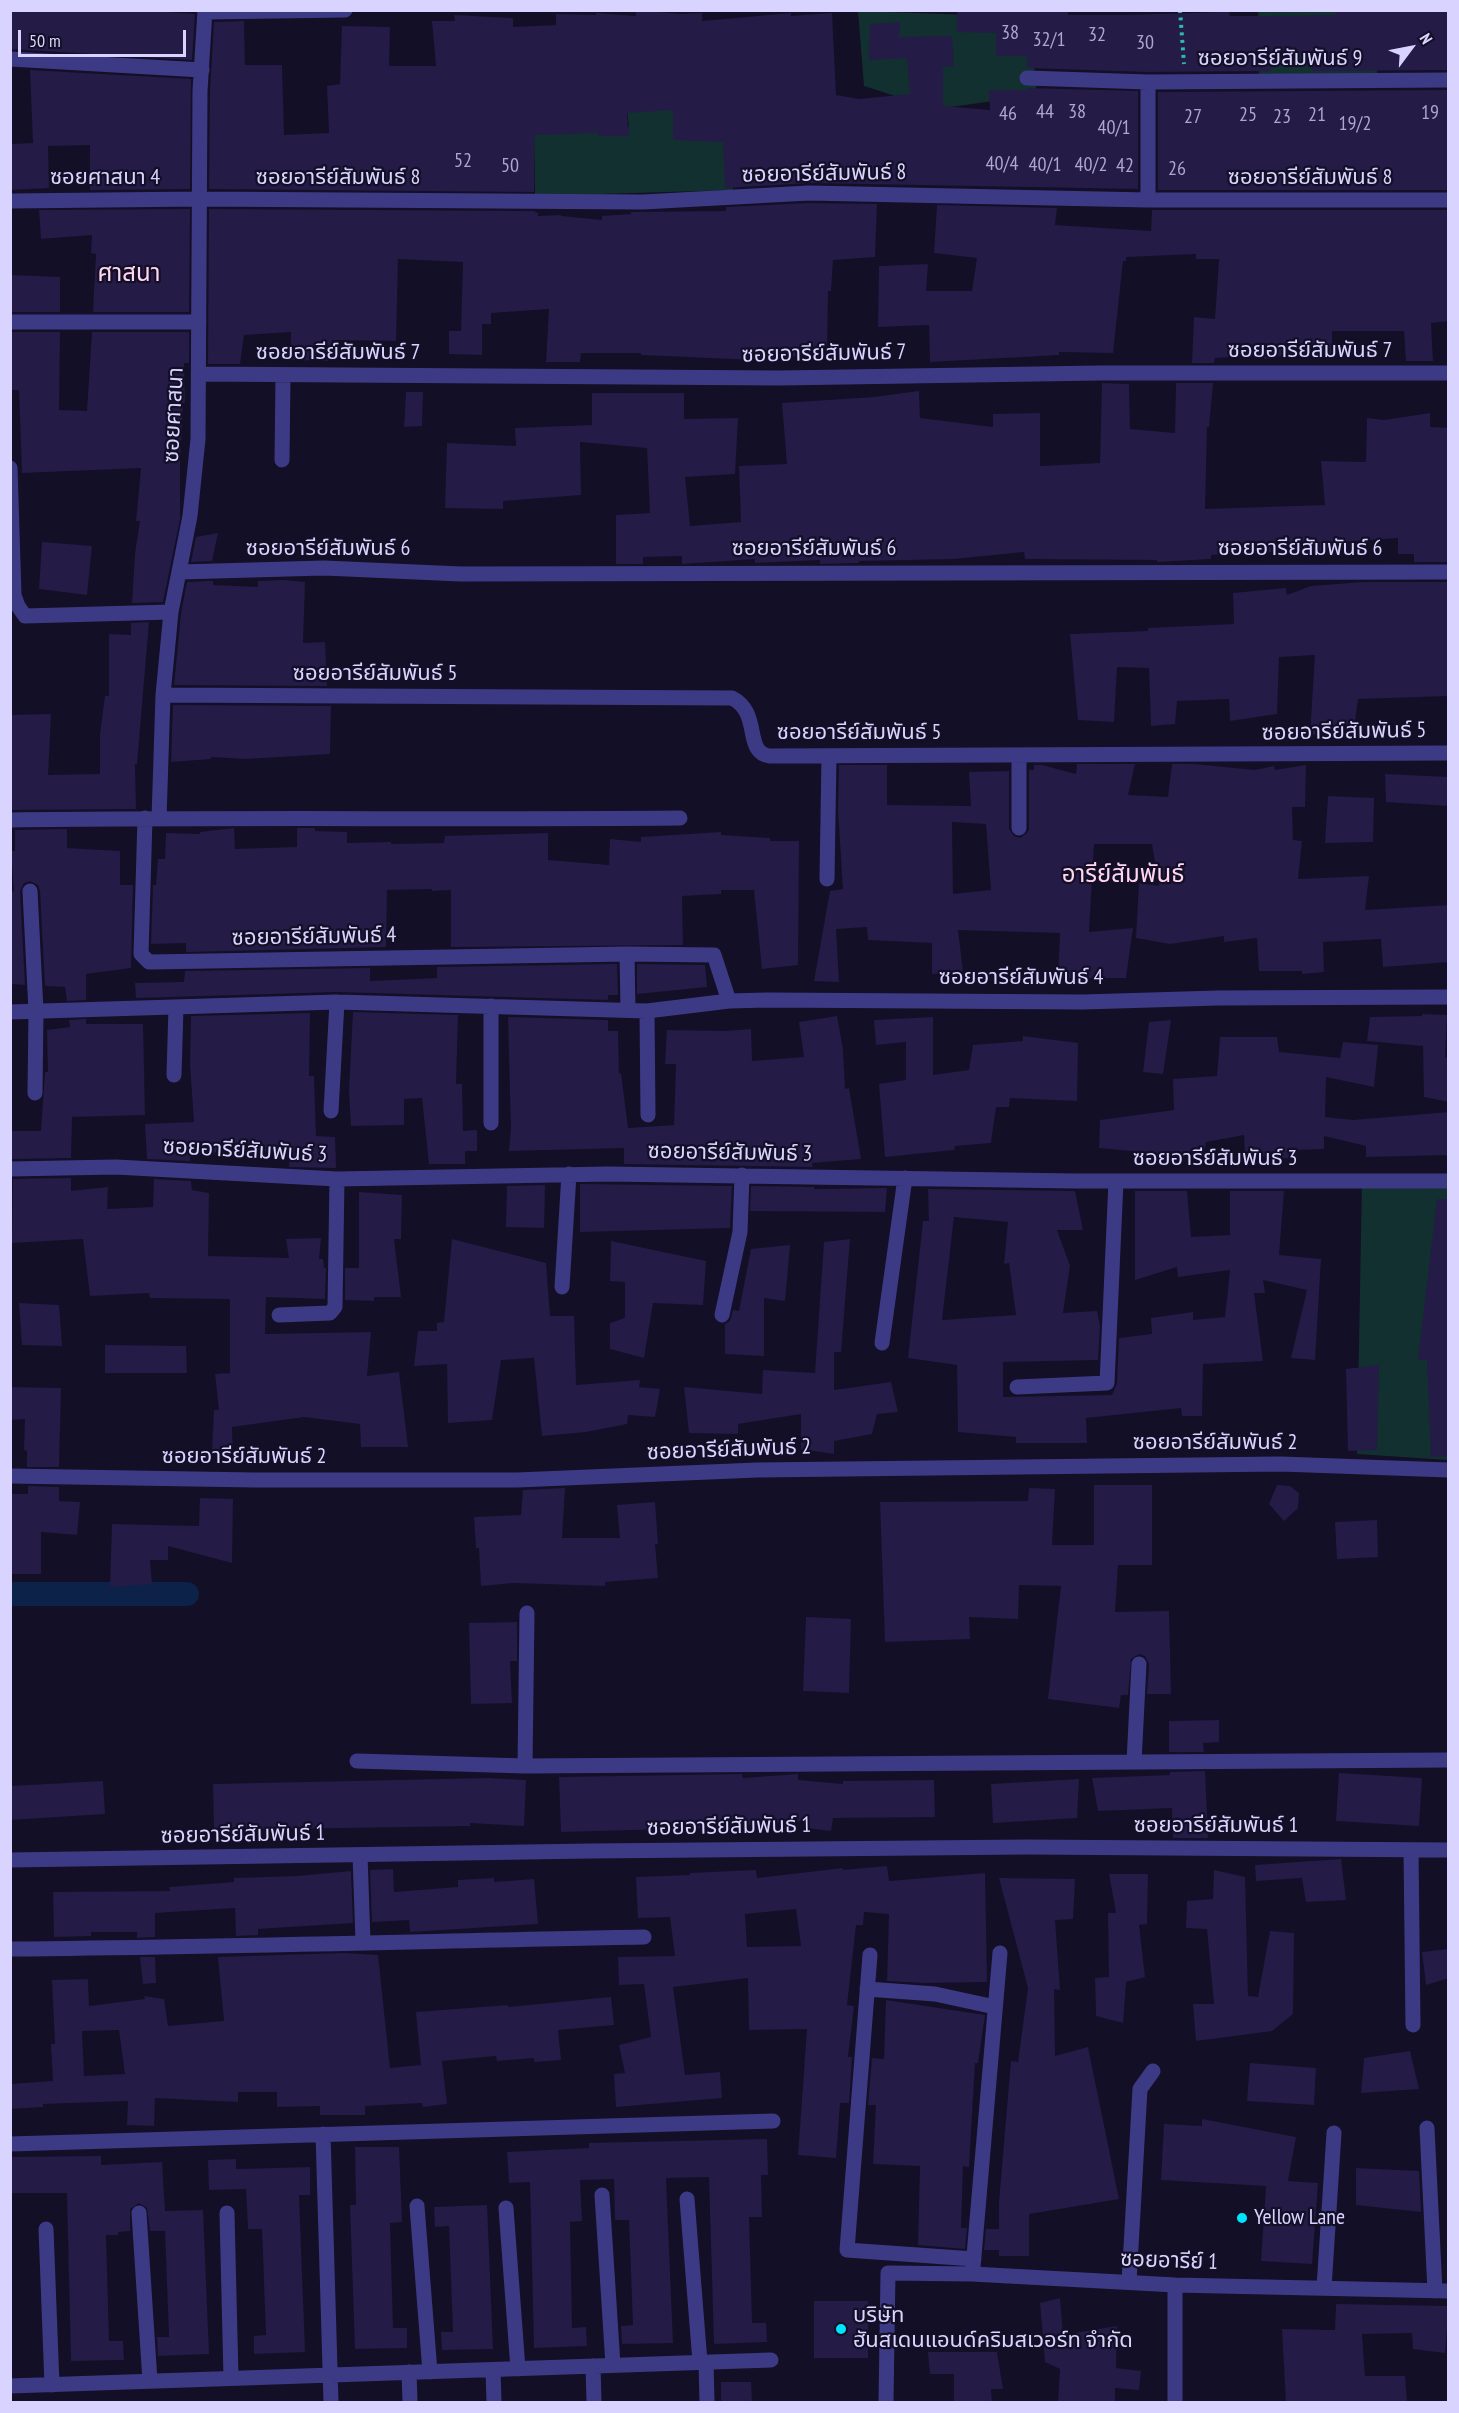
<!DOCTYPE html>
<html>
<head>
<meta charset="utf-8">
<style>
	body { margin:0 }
	#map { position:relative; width:1459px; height:2413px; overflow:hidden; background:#130f26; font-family:"PT Sans Narrow",sans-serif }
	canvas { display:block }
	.frame { position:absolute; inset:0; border:12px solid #d9d4ff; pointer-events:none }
	.north { position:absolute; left:1381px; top:18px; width:60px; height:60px; -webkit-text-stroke:4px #130f26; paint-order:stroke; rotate:58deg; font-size:16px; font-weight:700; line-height:24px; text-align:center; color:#d9d4ff }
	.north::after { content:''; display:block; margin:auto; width:21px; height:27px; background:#d9d4ff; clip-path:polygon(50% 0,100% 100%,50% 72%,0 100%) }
	.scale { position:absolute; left:18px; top:30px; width:168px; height:27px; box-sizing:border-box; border:3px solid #d9d4ff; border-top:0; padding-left:8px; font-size:18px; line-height:21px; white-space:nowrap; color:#d9d4ff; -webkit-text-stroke:4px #130f26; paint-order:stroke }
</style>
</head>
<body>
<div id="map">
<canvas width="1459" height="2413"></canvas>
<div class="frame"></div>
<div class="north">N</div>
<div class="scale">50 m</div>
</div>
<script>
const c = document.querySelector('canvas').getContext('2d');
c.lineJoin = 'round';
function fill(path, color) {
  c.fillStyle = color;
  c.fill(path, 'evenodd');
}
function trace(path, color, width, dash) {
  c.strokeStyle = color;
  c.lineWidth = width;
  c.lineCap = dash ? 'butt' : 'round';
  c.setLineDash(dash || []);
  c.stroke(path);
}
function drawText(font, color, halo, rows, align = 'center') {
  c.font = font + ' "PT Sans Narrow","Noto Sans Thai",sans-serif';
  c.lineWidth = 4.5;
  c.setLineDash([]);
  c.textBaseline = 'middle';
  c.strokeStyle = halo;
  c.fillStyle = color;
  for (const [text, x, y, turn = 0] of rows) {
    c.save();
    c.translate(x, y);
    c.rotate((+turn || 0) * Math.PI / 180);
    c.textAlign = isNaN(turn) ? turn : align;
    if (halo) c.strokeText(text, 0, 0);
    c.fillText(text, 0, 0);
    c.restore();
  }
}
const green = new Path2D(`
	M858,11L971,15L1033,54L1037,95L936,109L864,86Z
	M1258,11H1376L1377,75L1259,74Z
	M727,91L733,190L535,196L534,130L629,127L625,93Z
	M1362,1180L1448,1188V1460L1357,1454Z`);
const canal = new Path2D(`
	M10,1594H187`);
const building = new Path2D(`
	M10,10H135L195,14L192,60L10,49Z
	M636,10L680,14L702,13V21L791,13V16L832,13L836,95L859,99L910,94L907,58L869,60L870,24L900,22L899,37L952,36L954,66L943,67V106L990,110L989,90H1027V88L1138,91V189L809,183L725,188L723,142L673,140V110L627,113L629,136H598V133L534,135V192L209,189L210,91L214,22L244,21L245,65H282L284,135L329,133L327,86L340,84L342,26L390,27L389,66H436L432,21H455L454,15L513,18V27L556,25V14L596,15V13L636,16Z
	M957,10L1023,11V12H1068V15H1124L1229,12L1230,16H1269L1335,15V10H1447L1449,70L1312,71L1311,52H1271V71L1148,72L1027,68V56H996V33L957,32Z
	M30,70L191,79L190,189L90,190V145L48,146L49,188L10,190V144L33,143Z
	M1449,90V190H1158V92Z
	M809,203L877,204L875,257L833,260L831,291H828L827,356L755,357V360L641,355V353H581L580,362H546L549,309L491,313V324H482V355L449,354V331H461L463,262L398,259L396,341L332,340V361L291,360V332L244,335L240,364H208L209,209L534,211L538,213V216L561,215V216L602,220V216L631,214V212L726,211V207Z
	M937,205L1057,208L1055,225L1151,231L1152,210H1449V321L1431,323L1433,361H1406L1404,331H1332V356L1304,357V352L1264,359V355L1215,358L1214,363H1192L1194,317L1215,319L1219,259H1196V254L1126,257V261H1123L1113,353L1059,352V355L930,362L929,325L878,327L879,266L928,264L926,291H972L977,258L934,253Z
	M190,209L189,312H93L96,254L91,253L92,235L41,239L39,210Z
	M10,275L60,277V312H10Z
	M12,332H60L59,410L87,411L92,332H189V363H184L185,403H183L180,461V519L163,602L132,603L135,553L140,521H136L141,468L22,473L19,390H12Z
	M1102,383L1129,384L1130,429L1175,433L1176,383H1213L1209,427H1207L1205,509L1325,505L1321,461L1366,462L1367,418L1384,420L1430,413V427L1449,428V562H1414V554H1398V538L1338,542L1337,554H1294V551L1211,555V559L1157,562V560L1025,559L1024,552L954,559L859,561V563L820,564V560L755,563V559L682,564V556L643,557V564H616V515L650,513L647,448L580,442L581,495L503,501V509L445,508L447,443L516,446L515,428L592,425V393H684V419L738,418L735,474L685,477L690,526L741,522L739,466L787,464L782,403L874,397L919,391L920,418L993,427V414L1040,413V466L1100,463Z
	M406,392H423L422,426L404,427Z
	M218,533L212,561L191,562L196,537Z
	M42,542L92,546L87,595L39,589Z
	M284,580L305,582L303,643L325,642L327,686L174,685L181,613L187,582L208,581H213V585L258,587V581Z
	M1363,582H1449V696L1358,699L1354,729L1310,735L1315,655L1279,657L1277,714L1230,721L1229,699L1177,701L1175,724L1151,726L1149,668L1117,667L1114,722L1078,720L1070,634L1148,631V628L1234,624L1233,593L1286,588L1287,595L1311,586Z
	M149,622L137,764H135L136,809L10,810V715L51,714L48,775L100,774V734L105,696H109V634L131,635V623Z
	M173,705L331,706L330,754L246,759L211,757V759L171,762Z
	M1077,764H1135L1128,795L1168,797L1172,764H1194L1255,770L1274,766L1275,770L1306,765L1305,807H1292L1293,840L1302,841L1298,879L1369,876L1365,910L1449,905V962L1383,967L1381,939L1323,942L1324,972L1302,974V971H1259L1257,938L1224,942V936L1170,944L1136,938L1139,883L1159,886L1152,844H1094L1089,932L1133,928L1126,978H1058L1060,933L958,930L963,972L932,974V943L868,940L867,927L836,929L839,982L814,981L830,891L843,889L838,811L839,765H887V805L971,806L969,772L1009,771V829L1014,836L1020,838L1027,833L1029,829V770H1034V765H1042L1076,774ZM952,822L986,824L991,890L953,894Z
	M1385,774L1449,777V806L1386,802Z
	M1328,796L1374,798L1373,842L1325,843Z
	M234,828L235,849L297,847V828H315V831L347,832V843L391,842V844L444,843L445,836L548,833V860L609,865L610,839L641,842V837L721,832V835L770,838V841H799L798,965L762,969L754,890H721V894L682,896L683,945L451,947V890L432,891V889L387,890L386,947L186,952V943L151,944L153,885H156L158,859H165L166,833L200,834V832Z
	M67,829V848L120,851V885H133L131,968L86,974V1000L67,1001L65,987L45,986L40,891L38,885L30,881L24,883L20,891L25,985L10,984V892L14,891L11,851H15V830Z
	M617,964L618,995H608V1000L337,992L136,998L135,983L184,982L185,971L370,968V981L437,978V967Z
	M637,964L705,965L707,987L637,994Z
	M353,1012L458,1015L456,1084H462L463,1131L477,1130V1151H465V1164H429L422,1098L404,1099V1125L351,1126L349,1091Z
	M310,1013L309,1076H314L316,1136L335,1137L336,1168L289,1167L290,1151L190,1153V1161L147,1159L145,1124L194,1122L190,1064L191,1016Z
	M1422,1014L1447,1015L1445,1057L1449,1058V1102L1424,1097L1423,1046L1367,1041L1370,1017L1422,1016Z
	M837,1016L843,1049L845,1089L849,1088L861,1159L812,1163L813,1167L624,1164V1148L509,1151L511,1129L508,1017L608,1020V1031H618L619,1074L621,1073L628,1128L674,1125L676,1064H665L667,1030L725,1031L751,1029L752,1061L804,1057L799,1022Z
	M933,1017V1075L969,1070L973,1045L1023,1041V1036L1078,1043L1077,1101L1010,1098L1009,1107H996L991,1143L955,1146L954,1150L885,1157L879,1084L906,1080V1042L876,1045L874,1020Z
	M86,1019V1024H143L145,1115L72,1117L71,1158L12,1159L10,1131H41L45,1072H48L47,1030L70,1027L69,1020Z
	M1171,1020L1163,1074L1143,1072L1149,1022Z
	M1220,1037H1277L1279,1052L1340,1058L1343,1042L1378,1045L1374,1087L1326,1077L1325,1117L1353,1120L1449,1112V1155L1366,1157V1146L1324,1136V1149L1295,1150V1159L1245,1155L1244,1135L1206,1142L1204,1152L1172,1158V1155L1099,1148L1100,1120L1174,1110L1173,1079L1217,1076Z
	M71,1178V1191L108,1187L107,1209L153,1207L154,1179L191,1181L192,1190L209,1193L208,1256L289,1258L286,1239L321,1238L319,1259H323L324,1268H326L325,1299L266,1297L265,1334L371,1332L367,1376L399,1372L408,1447H361L360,1424L304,1417L232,1427L233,1454L212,1452L214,1410H219L215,1374L230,1373V1299L150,1298L149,1293L90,1296L83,1239L12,1243L13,1179Z
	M580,1184L732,1186L730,1228L580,1232Z
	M545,1185L544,1228L506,1227L507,1186Z
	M751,1186L814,1187V1189L887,1188L885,1212L750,1211Z
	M928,1189L1075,1191L1083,1230H1057L1070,1266L1063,1313L1097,1311L1100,1326L1098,1360L1003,1362V1397L1112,1395L1117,1383L1119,1338L1152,1334L1151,1318L1193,1312V1320L1225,1317L1230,1270L1178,1277L1177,1267L1135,1280V1191H1187L1191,1237L1230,1235V1191H1284L1279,1255L1321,1259L1315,1360L1291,1358L1307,1290L1263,1280L1265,1293H1254L1263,1361L1203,1364L1202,1416H1182L1181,1408L1086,1418L1087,1443H1016V1437L958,1432L957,1365L908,1358L923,1221H929ZM954,1217L1008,1222L1004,1264L1009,1263L1016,1315L942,1320Z
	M359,1192L402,1195L401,1239H394L401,1297H374V1301L345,1300V1268H359Z
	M1437,1199H1449V1456L1431,1457L1427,1360H1418Z
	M452,1239L546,1263L550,1316H574L576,1385L640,1380L639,1387L660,1389L655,1417L628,1415L627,1424L586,1432L542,1436L534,1358L501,1360L492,1420L448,1423L447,1364L414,1366L418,1331H437V1323L444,1322Z
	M850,1239L841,1352H834V1390L891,1382L898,1412L877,1414L872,1434L834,1441V1454L801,1449V1414L738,1424V1434L689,1433L684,1387L762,1394L763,1370L815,1373L824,1242Z
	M611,1241L706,1261L703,1305L653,1303L644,1358L610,1349V1323L625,1318V1282L610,1281Z
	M790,1245L785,1301L764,1298V1356L725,1354V1324L730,1321L733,1310L739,1311L751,1249Z
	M19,1303L59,1305L62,1346L22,1345Z
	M105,1345L186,1346L187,1373H105Z
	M1379,1365L1377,1450L1348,1451L1346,1369Z
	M10,1387L61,1388L59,1467H27V1451L24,1450L25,1419L10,1420Z
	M1094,1485H1152V1565H1118L1115,1612L1169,1611L1171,1694H1147L1149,1664L1145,1656L1139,1654L1131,1659L1128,1695H1121L1119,1708L1048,1699L1061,1586L1019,1585L1018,1619L969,1617L970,1639L885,1642L880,1502L1028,1501L1029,1488L1055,1489L1052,1545H1094Z
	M1277,1485L1290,1486L1299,1493L1298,1508L1284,1521L1269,1504Z
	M28,1486L59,1487V1501L80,1502L77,1535L41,1532V1574H10V1494H28Z
	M565,1488L562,1538H620L617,1505L655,1502L658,1544H655L658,1578L605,1582V1586L513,1583L481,1586L479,1548H476L474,1517L521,1515L523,1490Z
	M200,1498L233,1499L232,1563L168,1546V1560H150L152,1584L110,1587L112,1524L199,1526Z
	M1377,1520L1378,1557L1337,1559L1335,1522Z
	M806,1617L851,1619L849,1693L803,1691Z
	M517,1622V1661H510L512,1703L471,1704L469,1623Z
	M1219,1720V1742L1203,1743L1204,1752H1169V1721Z
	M1205,1771L1208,1838H1173L1172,1808L1098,1811L1092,1778L1170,1775V1772Z
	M1339,1773L1422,1778L1419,1826L1336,1821Z
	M742,1774L743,1778L798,1774V1780L843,1784V1781L934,1780L935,1817L833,1818L831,1831L806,1828L807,1821L744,1825V1827L561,1832L559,1777Z
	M489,1778L526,1780L524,1826L470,1823V1826L214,1830L213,1784Z
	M1079,1779L1077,1818L993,1823L991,1784Z
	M103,1781L105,1814L10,1820V1786Z
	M1341,1859L1346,1900L1306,1902L1302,1878L1256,1881L1255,1865Z
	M887,1866L889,1881L985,1873L987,1982L925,1983L887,1981L889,1914L864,1912L863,1925H856L847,2005L854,2006L848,2057H852L849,2103H840L836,2158L798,2155L807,2029L749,2030L748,1978L673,1987L685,2075L720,2072L722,2098L616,2107L614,2074L625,2073L619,2045L651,2037L644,1984L619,1985L618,1957L675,1956L670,1917L638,1918L636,1877L690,1875V1873L756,1870L757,1878L843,1868V1870ZM796,1909L801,1946L747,1947L745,1914Z
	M393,1869L394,1892L458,1887V1880L494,1878V1882L534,1879L538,1924L410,1932L409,1920L372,1922L370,1870Z
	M1214,1870L1245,1877L1248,1996L1258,1997L1270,1931L1294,1933L1293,2014L1272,2031L1196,2041L1193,2004H1214L1207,1929L1186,1928L1187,1901L1213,1899Z
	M351,1871L353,1923L258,1929V1935L236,1936L235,1908L155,1913V1937L137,1938V1932H91V1936L54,1937L53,1892L170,1891L169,1887L234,1882V1878L297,1876Z
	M1109,1874H1148L1147,1924L1139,1925L1145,1977L1126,1982L1123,2023L1096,2016L1095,1978L1109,1977L1108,1913H1116Z
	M999,1878L1075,1879L1073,1919L1055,1920L1060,1990L1054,1989L1055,2056L1088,2047L1119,2199L1029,2214V2256H999V2250H984L986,2229H999V2202L1011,2061L1018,2062L1028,1988Z
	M1449,1949V1978L1426,1985L1422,1952Z
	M344,1953L378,1955L390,2068L421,2065L416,2012L508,2005V2007L611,1997L614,2025L558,2030L561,2060L534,2062V2058L497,2061L496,2056L442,2061L447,2104L423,2107L422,2103L365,2106V2115H320V2106L277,2107V2092H238V2102L155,2098L154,2126L127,2125L128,2101L43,2104V2107L10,2109V2084L53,2081L51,2044H55L52,1980L88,1979L89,2006L145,1999L144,1996L164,1999L168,2026L224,2021L218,1957ZM119,2030L125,2074L84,2076L82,2031Z
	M140,1957H155L156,1983L143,1984Z
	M886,2000L985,2015L978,2063H975L969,2167L963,2166L961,2228H967L965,2249L918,2245L920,2166L873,2164L876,2105H868L872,2058L884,2059Z
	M1410,2051L1419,2089L1361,2093L1364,2058Z
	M1250,2063L1316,2068L1314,2105L1247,2101Z
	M1202,2119L1296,2137L1288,2181L1318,2183L1312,2264L1261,2261L1266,2186L1161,2180L1164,2124L1202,2126Z
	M767,2139L768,2175H761L762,2217H749L752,2323H766L767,2342L714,2344L709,2177L666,2178L673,2343L622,2344L621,2326L633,2325L629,2220H615L614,2179L580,2180L582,2221L570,2222L572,2328L586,2327L587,2346L534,2348L530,2182L509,2183L507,2152L589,2148V2143Z
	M355,2147H399L402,2222L390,2223L393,2328H407V2348L355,2349L350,2205H356Z
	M101,2156V2165L162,2162L165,2211L203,2210L209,2354L158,2356L157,2337H169L165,2231H150L147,2208L139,2203L130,2209V2231L118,2232V2235H106L109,2341H123L124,2360L71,2361L67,2193H10V2157Z
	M236,2159V2169L310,2167V2195H299L305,2352L254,2354V2336L266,2335L262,2229H248L246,2189L209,2190L208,2160Z
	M1356,2168L1419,2171L1421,2212L1356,2205Z
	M487,2205L493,2349L442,2350L441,2332H453L449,2226L435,2227L434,2207Z
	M1060,2298L1063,2335L1117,2326L1116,2368L1141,2371L1139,2390L1115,2388V2403H1058L1060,2369L1045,2362L1040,2303Z
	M814,2301H868V2358H814Z
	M1336,2304L1449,2306L1445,2353L1413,2349L1412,2333L1362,2334L1365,2376H1405L1407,2403H1286L1282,2329L1335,2330Z
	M928,2352H997L1003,2389H991L992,2403H954V2374H930Z
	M721,2382H751L752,2403H721Z`);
const path = new Path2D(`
	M1180,10L1184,64`);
const minor = new Path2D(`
	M205,12L345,10
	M10,59L202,70
	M1027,78L1148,82L1448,80
	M1148,82V200
	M10,201L199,199L643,202L809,193L1148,200H1448
	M10,322H199
	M200,374L780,378L1100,373H1448
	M282,460L283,376
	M10,468L14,595L18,606L25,616L171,612
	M180,572L324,568L461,574L1448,572
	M163,695L732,698C762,713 743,753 770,756L1448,753
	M1019,756V828
	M145,818L141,954L149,962L627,954L628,1010
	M159,819L163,695L171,612L190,516L198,439L200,91L205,10
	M10,820C234,817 457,820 680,818
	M827,879L829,756
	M30,891L36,1011L35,1093
	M627,954L714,955L729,1001
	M647,1011L648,1115
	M10,1012L337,1002L647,1011L729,1001L767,1000L1083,1002L1218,998L1448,997
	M174,1075L176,1007
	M331,1111L337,1002
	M491,1123V1006
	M10,1169L116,1167L337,1179L608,1174L1075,1181H1448
	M562,1287L569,1174
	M279,1315L330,1313L335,1307L337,1179
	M722,1315L740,1232L742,1175
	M882,1343L905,1178
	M1017,1387L1107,1383L1116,1181
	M10,1476L255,1480H517L757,1470L1281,1464L1448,1470
	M357,1761L525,1766L1448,1760
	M1134,1762L1139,1664
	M525,1766L527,1613
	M1411,1850L1413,2025
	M360,1855L363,1942
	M10,1860L591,1851L1027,1847L1448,1850
	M10,1949C222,1947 433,1941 644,1937
	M870,1955L847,2250L974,2259
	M867,1989L935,1994L995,2007
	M1427,2128L1435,2291
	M323,2134L331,2402
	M10,2144L773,2121
	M602,2195L613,2365
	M687,2199L700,2362
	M417,2206L430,2372
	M506,2208L518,2369
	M139,2213L150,2381
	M227,2213L231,2378
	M46,2229L52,2385
	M973,2267L1000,1953
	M1129,2282L1140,2089L1153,2071
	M1175,2285V2402
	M1324,2288L1334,2133
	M706,2362L707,2402
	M593,2366L594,2402
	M493,2370L494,2402
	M409,2372L410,2402
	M10,2386L771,2360
	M886,2402L888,2273L972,2274L1175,2285L1448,2291`);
const markers = [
	[1242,2218,6,"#00e5ff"],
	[841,2329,6,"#00e5ff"]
];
const numberNames = [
	["38",1010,33],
	["32",1097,35],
	["32/1",1049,40],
	["30",1145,43],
	["44",1045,112],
	["38",1077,112],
	["19",1430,113],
	["46",1008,114],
	["25",1248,115],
	["21",1317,115],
	["27",1193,117],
	["23",1282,117],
	["19/2",1355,124],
	["40/1",1114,128],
	["52",463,161],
	["40/4",1002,164],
	["40/1",1045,165],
	["40/2",1091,165],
	["50",510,166],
	["42",1125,166],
	["26",1177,169]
];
const streetNames = [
	["ซอยอารีย์สัมพันธ์ 9",1280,59],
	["ซอยอารีย์สัมพันธ์ 8",824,174,-1],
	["ซอยศาสนา 4",105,178],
	["ซอยอารีย์สัมพันธ์ 8",338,178],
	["ซอยอารีย์สัมพันธ์ 8",1310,178],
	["ซอยอารีย์สัมพันธ์ 7",1310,351],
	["ซอยอารีย์สัมพันธ์ 7",338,353],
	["ซอยอารีย์สัมพันธ์ 7",824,354,-1],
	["ซอยศาสนา",174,415,-87],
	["ซอยอารีย์สัมพันธ์ 6",328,549],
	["ซอยอารีย์สัมพันธ์ 6",814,549],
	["ซอยอารีย์สัมพันธ์ 6",1300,549],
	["ซอยอารีย์สัมพันธ์ 5",375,674],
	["ซอยอารีย์สัมพันธ์ 5",1344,732,-1],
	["ซอยอารีย์สัมพันธ์ 5",859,733],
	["ซอยอารีย์สัมพันธ์ 4",314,937,-1],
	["ซอยอารีย์สัมพันธ์ 4",1021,978],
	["ซอยอารีย์สัมพันธ์ 3",245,1151,3],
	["ซอยอารีย์สัมพันธ์ 3",730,1153,1],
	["ซอยอารีย์สัมพันธ์ 3",1215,1159],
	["ซอยอารีย์สัมพันธ์ 2",1215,1443],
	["ซอยอารีย์สัมพันธ์ 2",729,1450,-2],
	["ซอยอารีย์สัมพันธ์ 2",244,1457],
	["ซอยอารีย์สัมพันธ์ 1",1216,1826],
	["ซอยอารีย์สัมพันธ์ 1",729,1827,-1],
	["ซอยอารีย์สัมพันธ์ 1",243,1835,-1],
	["ซอยอารีย์ 1",1169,2261,2]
];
const poiNames = [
	["Yellow Lane",1254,2218],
	["บริษัท",853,2316],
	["ฮันสเดนแอนด์คริมสเวอร์ท จำกัด",853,2341]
];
const neighbourhoodNames = [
	["ศาสนา",129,274],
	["อารีย์สัมพันธ์",1123,875]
];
fill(green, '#12302f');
trace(canal, '#0c2248', 24);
fill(building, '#241b47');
trace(path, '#2fb8b0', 4, [3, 4.5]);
trace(minor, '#3d3a85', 15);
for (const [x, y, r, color] of markers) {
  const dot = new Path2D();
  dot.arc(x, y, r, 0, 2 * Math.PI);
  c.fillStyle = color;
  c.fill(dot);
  trace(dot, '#130f26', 2);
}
drawText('20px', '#aca6d1', null, numberNames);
drawText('22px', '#d9d4ff', '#130f26', streetNames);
drawText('22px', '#d9d4ff', '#130f26', poiNames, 'left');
drawText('24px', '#ffd6f0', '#130f26', neighbourhoodNames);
</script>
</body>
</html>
